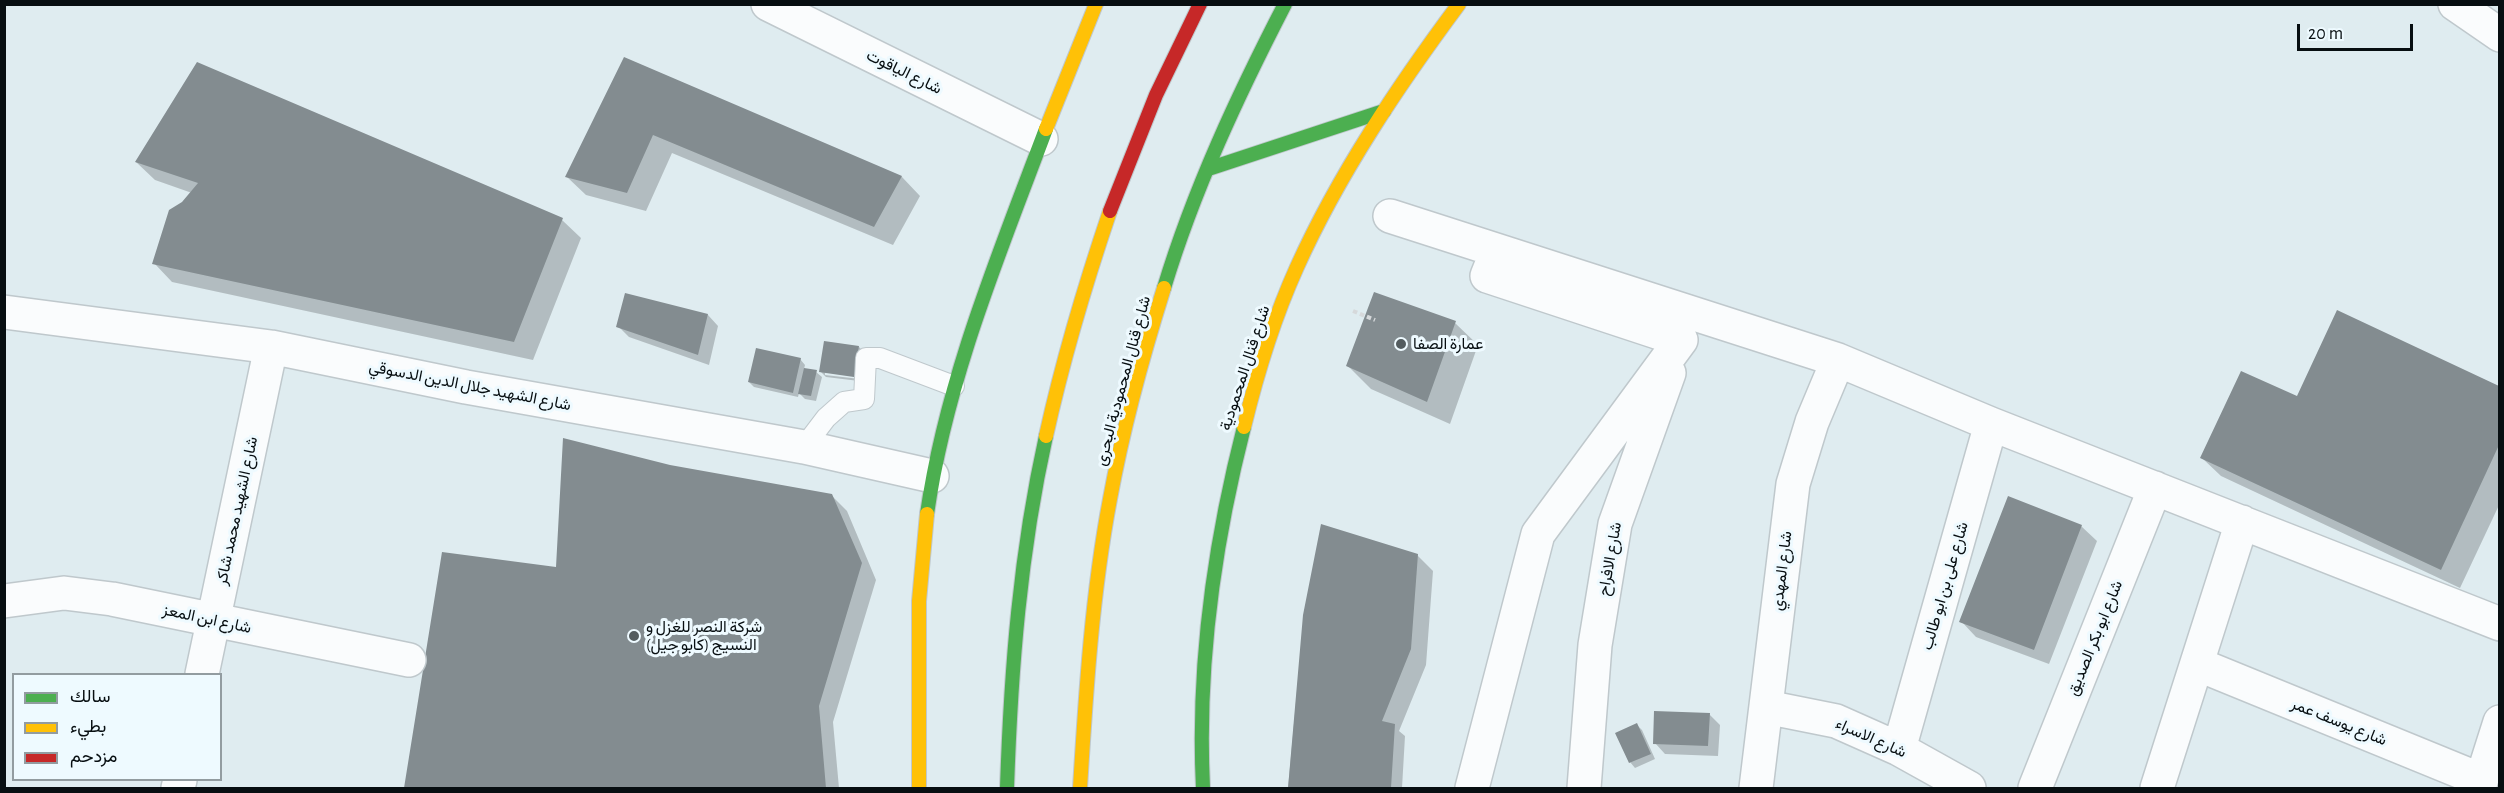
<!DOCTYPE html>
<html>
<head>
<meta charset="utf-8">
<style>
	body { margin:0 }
	#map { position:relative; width:2504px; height:793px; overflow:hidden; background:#dfecf0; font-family:"Alegreya Sans",Vazirmatn,sans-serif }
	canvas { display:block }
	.frame { position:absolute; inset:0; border:6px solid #070e11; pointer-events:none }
	.legend { position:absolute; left:12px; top:673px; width:210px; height:108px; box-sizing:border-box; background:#eefaff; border:2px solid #929ca0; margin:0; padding:8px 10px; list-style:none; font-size:18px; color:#070e11 }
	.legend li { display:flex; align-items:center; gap:12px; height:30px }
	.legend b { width:30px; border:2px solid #929ca0 }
	.scale { position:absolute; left:2297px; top:24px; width:116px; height:27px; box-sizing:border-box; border:3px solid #070e11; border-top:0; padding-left:8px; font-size:18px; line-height:21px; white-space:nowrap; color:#070e11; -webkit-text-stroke:4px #eefaff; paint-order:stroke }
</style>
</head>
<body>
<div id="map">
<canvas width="2504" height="793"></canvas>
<div class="frame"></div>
<ul class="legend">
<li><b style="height:8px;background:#4caf50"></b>سالك</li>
<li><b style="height:8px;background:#ffc107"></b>بطيء</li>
<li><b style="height:8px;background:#c62828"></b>مزدحم</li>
</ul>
<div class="scale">20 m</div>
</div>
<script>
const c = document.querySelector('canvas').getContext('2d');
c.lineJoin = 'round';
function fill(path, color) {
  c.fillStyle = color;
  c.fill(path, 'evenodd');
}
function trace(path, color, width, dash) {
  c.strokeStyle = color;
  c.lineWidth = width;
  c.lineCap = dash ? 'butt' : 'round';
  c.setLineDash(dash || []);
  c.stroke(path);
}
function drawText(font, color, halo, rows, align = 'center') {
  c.font = font + ' "Alegreya Sans",Vazirmatn,sans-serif';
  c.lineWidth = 6;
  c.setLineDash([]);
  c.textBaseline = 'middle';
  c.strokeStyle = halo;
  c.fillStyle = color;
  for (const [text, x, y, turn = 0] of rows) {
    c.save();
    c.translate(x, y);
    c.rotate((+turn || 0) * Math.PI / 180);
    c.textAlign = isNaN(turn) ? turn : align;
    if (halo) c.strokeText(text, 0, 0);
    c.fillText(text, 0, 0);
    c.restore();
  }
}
const shadow = new Path2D(`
	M625,58L902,177L920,196L893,245L672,153L646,211L586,195L567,177Z
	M136,162L562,220L581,238L533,360L172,282L154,263L183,203L192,193L155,180Z
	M1375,294L1455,323L1478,345L1450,424L1371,389L1348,366Z
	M2338,312L2500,387V503L2460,588L2221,476L2202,458L2297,398Z
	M708,315L718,326L709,365L629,337L618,326Z
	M859,347L864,352L860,376L825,371V375L860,379L859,381L826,377L821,372Z
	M800,359L805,365L804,369L816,372L822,377L816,401L805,399L799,393L798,397L754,387L749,382Z
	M670,466L831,495L847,511L876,580L833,722L839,788H405L443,554L557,569Z
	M2081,526L2097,541L2049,664L1976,637L1961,621Z
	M1417,555L1433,571L1426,665L1399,731L1405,736L1402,788H1288L1304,615Z
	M1709,714L1720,725L1718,756L1665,754L1655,743Z
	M1637,725L1642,730L1655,759L1635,768L1630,762Z`);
const building = new Path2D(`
	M624,57L902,176L874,227L653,135L627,193L565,177Z
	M197,62L563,218L514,342L152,264L169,210L182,202L198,183L135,162Z
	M1374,292L1456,321L1427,402L1346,366Z
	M625,293L708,314L698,355L616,327Z
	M2337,310L2499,386V445L2441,570L2200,458L2241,371L2297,396Z
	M824,341L859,346L854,377L819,372Z
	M756,348L801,358L793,393L748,382Z
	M804,368L817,370L811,396L798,394Z
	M563,438L670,465L832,494L862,563L819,706L826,788H404L442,552L556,567Z
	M2008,496L2082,525L2034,650L1959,622Z
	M1321,524L1418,554L1411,649L1382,721L1395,724L1391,788H1288L1303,615Z
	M1654,711L1710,713L1708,746L1653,744Z
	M1637,723L1651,754L1629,763L1615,733Z`);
const path = new Path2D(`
	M1353,311L1375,320`);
const lane = new Path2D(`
	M804,447L826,418L844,402L864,399L866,358H880L954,386`);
const street = new Path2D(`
	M768,4L1041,139
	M2455,4L2500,35
	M1390,216L1838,360L1991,424L2500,624
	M1497,251L1487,276L1681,340
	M4,312L271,347L466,387L804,447L932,476
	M4,601L64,593L112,599L409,660
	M2197,664L2481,780
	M202,674L271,347
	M1766,707L1836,721L1899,749L1969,788
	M1899,749L1991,424
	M178,788L180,780
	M1472,788L1538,534L1681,340
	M1584,788L1595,645L1615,524L1669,373
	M1756,788L1793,484L1812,422L1838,360
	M2035,788L2155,488
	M2157,788L2242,522
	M2479,788L2500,722`);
const fast = new Path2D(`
	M1208,169L1384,111
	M1164,288C1194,189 1238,95 1285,4
	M927,514C946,381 999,254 1046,129
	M1007,788C1011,668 1020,553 1046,436
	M1203,788C1197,667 1214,544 1244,427`);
const slow = new Path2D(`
	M1046,129L1096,4
	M1244,427C1257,373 1274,318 1297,267C1339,174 1398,86 1459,4
	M1046,436C1063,359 1085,285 1110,211
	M919,788V601L927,514
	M1080,788C1086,691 1092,594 1110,499C1123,428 1142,358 1164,288`);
const jam = new Path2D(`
	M1110,211L1156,95L1200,4`);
const markers = [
	[1401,344,6,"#535c5f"],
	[634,636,6,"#535c5f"]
];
const streetNames = [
	["شارع الياقوت",904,72,26],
	["شارع قنال المحمودية",1245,368,-72],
	["شارع قنال المحمودية البحرى",1123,381,-75],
	["شارع الشهيد جلال الدين الدسوقي",470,386,11],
	["شارع الشهيد محمد شاكر",237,511,-78],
	["شارع الافراح",1610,559,-80],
	["شارع المهدي",1782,571,-83],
	["شارع على بن ابو طالب",1945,586,-74],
	["شارع ابن المعز",207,619,12],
	["شارع ابو بكر الصديق",2095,638,-68],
	["شارع يوسف عمر",2339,722,22],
	["شارع الاسراء",1871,738,24]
];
const poiNames = [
	["عمارة الصفا",1413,344],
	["شركة النصر للغزل و",646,627],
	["النسيج (كابو جيل)",646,645]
];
fill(shadow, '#0003');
fill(building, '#838c90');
trace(lane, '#bfc8cc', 22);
trace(street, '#bfc8cc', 36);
trace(fast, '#bfc8cc', 16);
trace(slow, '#bfc8cc', 16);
trace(jam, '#bfc8cc', 16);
trace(path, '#d6d9db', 4, [4.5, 3]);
trace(lane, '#fafcfd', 20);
trace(street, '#fafcfd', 33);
trace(fast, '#4caf50', 14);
trace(slow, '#ffc107', 14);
trace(jam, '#c62828', 14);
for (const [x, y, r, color] of markers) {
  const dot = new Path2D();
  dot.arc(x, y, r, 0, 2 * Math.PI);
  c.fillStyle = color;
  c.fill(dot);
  trace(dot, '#eefaff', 2);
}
drawText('16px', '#070e11', '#eefaff', streetNames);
drawText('16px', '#070e11', '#eefaff', poiNames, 'left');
</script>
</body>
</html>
